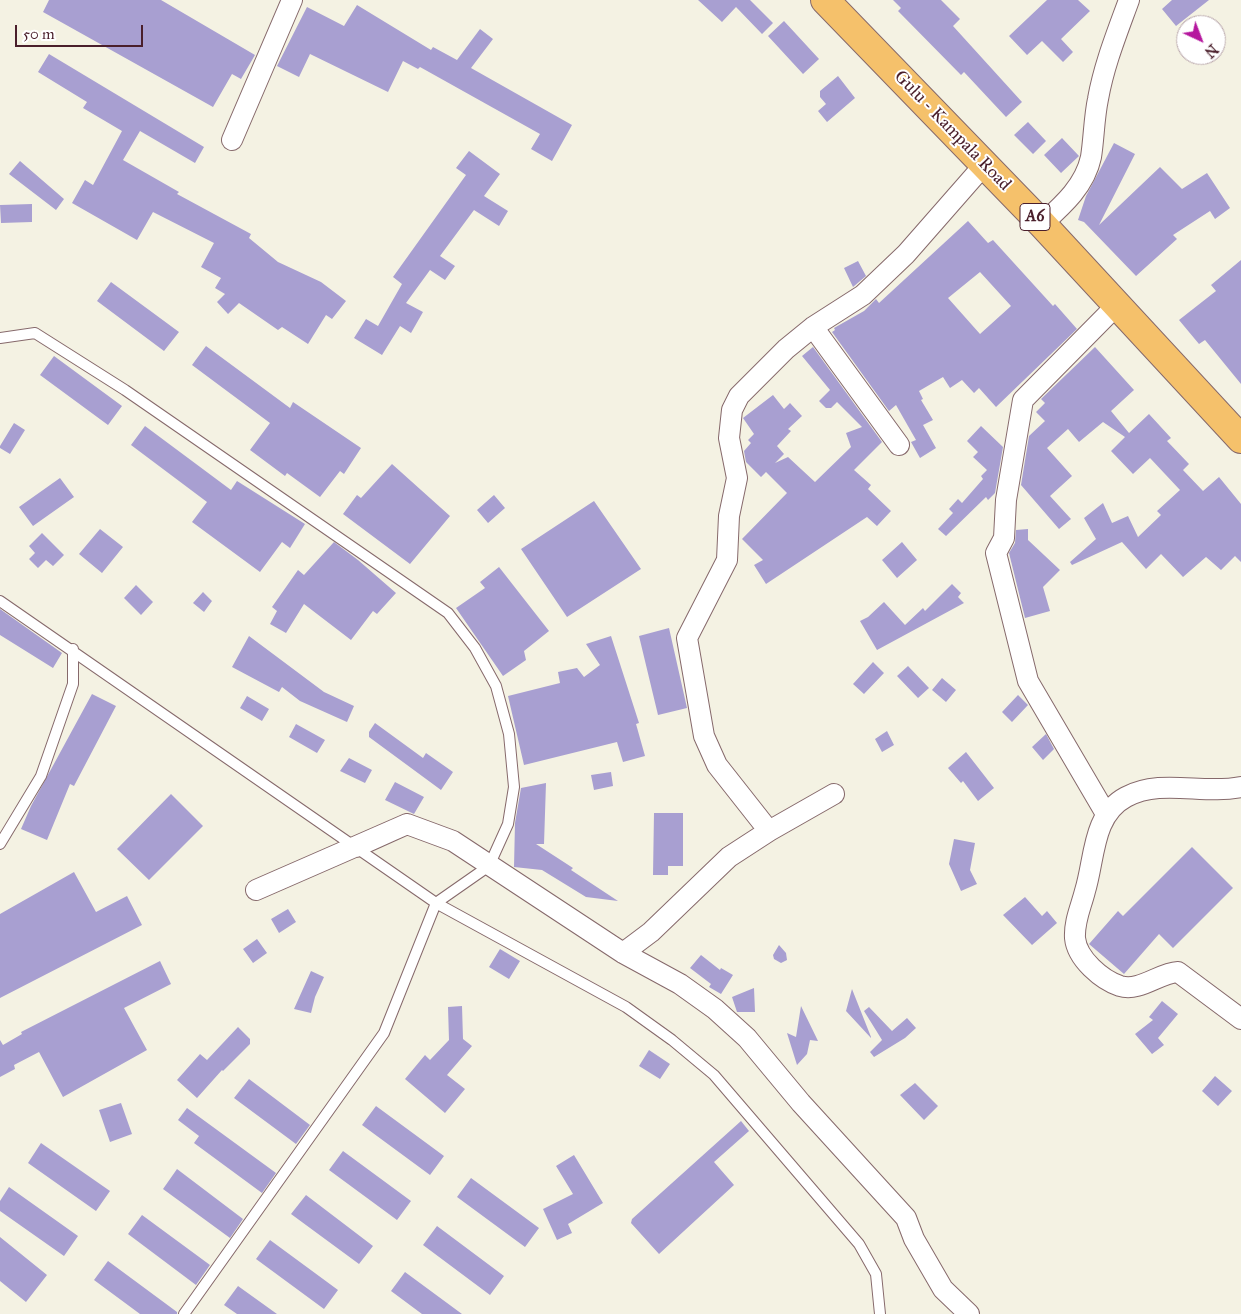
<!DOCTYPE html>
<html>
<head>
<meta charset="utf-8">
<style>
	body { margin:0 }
	#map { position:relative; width:1241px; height:1314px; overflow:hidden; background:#f4f2e3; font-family:"IM FELL Great Primer",serif }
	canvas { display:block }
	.north { position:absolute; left:1176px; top:15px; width:50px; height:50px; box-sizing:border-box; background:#fff; border:1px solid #b7a5aa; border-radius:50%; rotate:137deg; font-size:14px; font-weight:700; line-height:20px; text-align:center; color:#4a1f2b }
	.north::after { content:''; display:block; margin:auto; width:18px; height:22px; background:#b5179e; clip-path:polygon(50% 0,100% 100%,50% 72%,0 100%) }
	.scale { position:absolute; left:15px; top:25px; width:128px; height:22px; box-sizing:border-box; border:2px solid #4a1f2b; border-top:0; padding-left:6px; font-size:15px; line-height:18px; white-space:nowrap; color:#4a1f2b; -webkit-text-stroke:4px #fff; paint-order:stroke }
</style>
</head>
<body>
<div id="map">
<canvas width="1241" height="1314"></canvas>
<div class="north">N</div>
<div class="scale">50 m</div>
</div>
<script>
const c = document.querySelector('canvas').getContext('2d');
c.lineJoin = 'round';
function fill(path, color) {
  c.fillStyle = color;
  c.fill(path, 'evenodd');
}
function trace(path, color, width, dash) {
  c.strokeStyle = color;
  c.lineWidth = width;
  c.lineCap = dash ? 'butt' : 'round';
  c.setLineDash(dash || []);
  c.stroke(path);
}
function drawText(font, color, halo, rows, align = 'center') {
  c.font = font + ' "IM FELL Great Primer",serif';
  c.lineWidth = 4;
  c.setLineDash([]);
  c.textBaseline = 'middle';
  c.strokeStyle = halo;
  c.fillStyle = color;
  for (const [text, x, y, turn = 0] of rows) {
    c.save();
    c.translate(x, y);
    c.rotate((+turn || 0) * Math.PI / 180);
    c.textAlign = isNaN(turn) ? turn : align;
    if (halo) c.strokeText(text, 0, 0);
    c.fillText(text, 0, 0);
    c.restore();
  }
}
const building = new Path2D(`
	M49,0H161L255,55L241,79L232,74L213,107L43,12Z
	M698,0H750L773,23L762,34L736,7L722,22Z
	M893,0H941L960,19L953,26L1022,102L1006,117L964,72L961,75L898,11L901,8Z
	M1047,0H1078L1090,11L1061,39L1073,52L1063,62L1042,41L1027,55L1009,36Z
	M1172,0H1209L1176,26L1162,9Z
	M357,5L431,50L433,47L457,60L480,29L493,39L471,68L572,125L552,161L531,149L540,134L420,67L418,69L403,61L388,92L310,54L299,77L277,66L307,7L344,26Z
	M784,21L819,59L803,74L768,36Z
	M49,54L204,147L195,163L140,131L123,160L179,192L177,194L251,234L249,238L278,262L321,282L346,301L332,319L326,315L308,344L282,327L278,330L239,303L228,314L217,302L225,294L215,288L221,278L201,267L214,243L153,212L137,240L72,203L85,180L93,185L122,131L83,108L87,102L38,72Z
	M838,76L855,98L827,122L818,111L826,104L820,97V91Z
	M1028,122L1046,141L1033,154L1014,135Z
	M1062,138L1079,156L1061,173L1044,155Z
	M1114,143L1135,154L1099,225L1160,167L1182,189L1207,173L1230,208L1215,219L1210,211L1173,235L1177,239L1136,276L1084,222L1078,220L1086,196Z
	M469,151L500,174L484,196L508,211L499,226L474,210L440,256L455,266L445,280L430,270L406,303L423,312L411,333L400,326L382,355L354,338L366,319L378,326L402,284L393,277L466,175L456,168Z
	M20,161L64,199L56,210L9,174Z
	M32,204V222L1,223L0,205Z
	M968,221L988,243L993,240L1053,306L1055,304L1077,329L996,407L979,388L974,393L962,380L950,388L943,377L919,391L923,399L921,400L933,420L923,425L936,448L920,458L911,442L916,440L896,405L889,411L832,332L835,330L834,328L864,311L876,299L879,303ZM980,272L1011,306L980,334L948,298Z
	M1241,260V384L1205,340L1199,344L1179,320L1216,291L1211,285Z
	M858,261L866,276L853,287L844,268Z
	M111,282L179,332L164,351L97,301Z
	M206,346L290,408L293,402L361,448L344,474L340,471L320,497L287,473L285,476L250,450L270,423L192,365Z
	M813,347L882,442L854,470L871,485L868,489L891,511L877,526L867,517L766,584L754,565L763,560L742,539L787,493L766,472L761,477L746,462L744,451L751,443L748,440L754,434L743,418L773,395L784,409L790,403L802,416L788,429L791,431L777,446L784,454L775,463L788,457L815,482L851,447L846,433L862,427L837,402L831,408H826L819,401L830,390L802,356Z
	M1095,347L1134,390L1111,411L1129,433L1149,414L1171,438L1167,441L1189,464L1183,470L1203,491L1219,477L1241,504V562L1235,556L1221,570L1206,557L1183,577L1161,554L1146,569L1122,542L1072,565L1070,562L1096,539L1084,518L1103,503L1112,523L1128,516L1138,537L1161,515L1157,511L1180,490L1150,458L1133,474L1111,451L1125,437L1103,422L1079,442L1068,429L1047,448L1072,476L1050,496L1071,519L1059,529L1021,485L1029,436L1045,421L1036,412L1045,403L1041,399Z
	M54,356L122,406L108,425L40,375Z
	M14,423L25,430L10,454L0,448V446Z
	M145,426L231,490L237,481L305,524L290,548L282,542L260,572L192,522L207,502L131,445Z
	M981,426L1003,447L995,493L988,500L986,497L946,536L938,529L953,513L949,509L958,499L962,503L983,479L981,476L987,470L973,457L978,452L967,441Z
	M392,464L450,516L410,564L343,514L357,495L361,498Z
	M60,478L74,497L33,526L19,507Z
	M494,495L505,508L488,523L477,510Z
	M594,501L641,569L567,617L521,549Z
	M100,529L123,547L102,573L79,554Z
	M1028,529V540L1060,570L1043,587L1050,611L1025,618L1009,553L1015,543L1016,530Z
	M42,533L64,555L53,566L46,560L38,568L29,559L35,553L29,546Z
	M334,542L358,560L396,593L377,614L373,611L351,640L304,604L286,633L270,624L277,611L272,607L298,570L304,575Z
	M902,542L917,560L897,578L882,560Z
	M499,567L549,631L524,651L526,660L503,676L456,608L485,588L480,582Z
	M952,584L961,593L958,597L964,603L877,650L860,621L868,617L884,602L905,625L923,608L925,611Z
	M136,585L153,602L141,615L124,598Z
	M203,592L212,601L204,612L193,603Z
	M0,609L62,653L53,668L0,635Z
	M669,628L687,708L658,715L639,636Z
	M249,636L324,692L354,706L347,722L300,701L282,687L279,692L232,667Z
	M611,636L639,723L636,724L645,756L623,762L617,742L524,765L508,696L560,683L558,672L577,668L584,677L600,665L586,644Z
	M873,662L884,673L864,694L853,684Z
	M908,666L929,688L918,698L897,676Z
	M942,678L956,690L946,702L932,690Z
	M92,694L116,706L74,786L70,784L47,840L21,829L31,806Z
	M1018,695L1028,705L1012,722L1002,712Z
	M247,696L269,709L262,721L240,708Z
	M375,723L423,758L426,753L453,772L441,790L369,737V732Z
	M296,724L325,740L317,753L289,737Z
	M887,731L894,745L882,752L875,739Z
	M1046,734L1054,749L1043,760L1032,747Z
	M966,752L994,788L978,801L963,781L961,783L948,768Z
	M349,758L372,770L365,783L340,771Z
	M611,772L613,786L594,790L591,775Z
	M395,782L424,797L414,814L385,800Z
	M546,783L544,844H536L573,868L571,870L618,901L586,897L542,870L514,867L515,823L521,788Z
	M171,794L203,826L149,880L117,849Z
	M654,813H683V866H668V875H653Z
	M954,839L975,843L970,870L977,884L961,891L949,864Z
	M1192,847L1233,888L1173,948L1159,934L1124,974L1089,944L1118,911L1123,916Z
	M74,872L96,912L127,896L142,925L0,998V914Z
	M1025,897L1042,916L1047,911L1057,923L1032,945L1003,915Z
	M288,909L296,922L279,933L271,919Z
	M257,939L267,953L253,963L243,949Z
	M779,945L786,953L787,960L781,963L774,959L773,955Z
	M500,949L520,961L509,979L489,967Z
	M701,955L720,970L721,968L733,975L721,994L709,987L711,984L690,968Z
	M160,961L171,984L124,1008L147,1050L63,1097L39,1052L14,1065L15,1069L0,1077V1040L3,1045L22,1034L21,1032Z
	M311,971L324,977L315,997L311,1013L294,1009Z
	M754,988L755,1012H737L732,997Z
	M852,989L871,1037V1038L846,1011Z
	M1162,1001L1178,1014L1158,1038L1164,1045L1152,1054L1135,1034L1153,1020L1149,1017Z
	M462,1006L463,1039L472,1046L447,1075L465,1089L445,1113L405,1079L425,1055L430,1060L449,1040L448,1007Z
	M801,1006L818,1041L810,1040L807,1054L797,1065L787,1033L796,1037Z
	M869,1007L892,1031L907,1018L916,1028L905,1038L874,1057L870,1052L882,1040L864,1011Z
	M238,1027L250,1039V1044L223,1071L222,1070L197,1098L177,1080L200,1054L207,1060Z
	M649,1050L670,1064L660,1079L639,1066Z
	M1215,1076L1232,1091L1218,1106L1202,1091Z
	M249,1079L310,1125L296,1144L234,1098Z
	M915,1083L938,1106L924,1120L900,1095Z
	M121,1103L132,1134L110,1142L99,1110Z
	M376,1106L444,1156L430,1175L362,1125Z
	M187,1108L276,1173L262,1193L194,1143L199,1136L178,1120Z
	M741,1121L749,1131L714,1162L734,1185L659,1254L631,1223L632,1219Z
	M41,1143L110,1191L96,1211L28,1163Z
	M343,1151L411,1201L397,1220L329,1170Z
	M574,1155L603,1203L568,1224L572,1233L557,1240L543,1209L573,1194L556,1166Z
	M177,1169L243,1219L230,1238L163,1189Z
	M471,1178L539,1228L525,1247L457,1197Z
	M9,1187L78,1236L64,1256L0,1211V1201Z
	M306,1195L373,1246L359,1264L291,1214Z
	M142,1215L210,1265L196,1285L128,1234Z
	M437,1226L504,1276L490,1295L423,1245Z
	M0,1237L47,1275L26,1302L0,1281Z
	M270,1240L338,1290L324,1309L256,1259Z
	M108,1261L177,1312V1314H140L94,1280Z
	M405,1272L462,1314H422L391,1291Z
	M238,1286L277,1314H237L224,1305Z`);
const lane = new Path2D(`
	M0,338L35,333L125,390L448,613L475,648L496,686L509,734L514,787L508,824L489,866L436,903L384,1033L184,1314
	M0,601L436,903L626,1007L672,1040L714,1075L859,1244L876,1274L880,1314
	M0,844L41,776L73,684V649`);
const street = new Path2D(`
	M232,140L292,0
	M1042,224C1062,206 1085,186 1091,157C1094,138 1094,118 1098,99C1104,65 1117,33 1129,0
	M813,327L899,445
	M1241,787C1203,795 1161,778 1126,797C1092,815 1095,859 1085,891C1081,907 1074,921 1075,938C1077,959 1102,980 1120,986C1140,992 1159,973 1178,972L1241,1019
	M1106,814L1028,681L996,553L1004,538L1006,500L1023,400L1116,306
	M407,824L453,841L623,953L680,984L715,1009L747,1038L801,1103L906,1218L914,1239L943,1289L969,1314
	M769,831L717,765L704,736L687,638L727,560L729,516L737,478L729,438L732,410L739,396L786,349L813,327L863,295L906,254L984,165
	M256,890L407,824L356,847
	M623,953L651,932L729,857L769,831L834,794`);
const primary = new Path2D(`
	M825,0L1042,224L1241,439`);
const shields = [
	[1035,217,30]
];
const shieldNames = [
	["A6",1035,217]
];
const streetNames = [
	["Gulu - Kampala Road",952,131,46]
];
fill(building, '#a89fd1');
trace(lane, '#86696b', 12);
trace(street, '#86696b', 22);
trace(primary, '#86696b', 30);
trace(lane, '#fff', 10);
trace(street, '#fff', 20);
trace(primary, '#f5c16b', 28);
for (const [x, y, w] of shields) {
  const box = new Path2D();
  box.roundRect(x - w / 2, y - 13.5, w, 27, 4);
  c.fillStyle = '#fff';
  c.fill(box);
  trace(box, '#4a1f2b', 1);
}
drawText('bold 16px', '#4a1f2b', null, shieldNames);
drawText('18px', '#4a1f2b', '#fff', streetNames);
</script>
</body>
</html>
